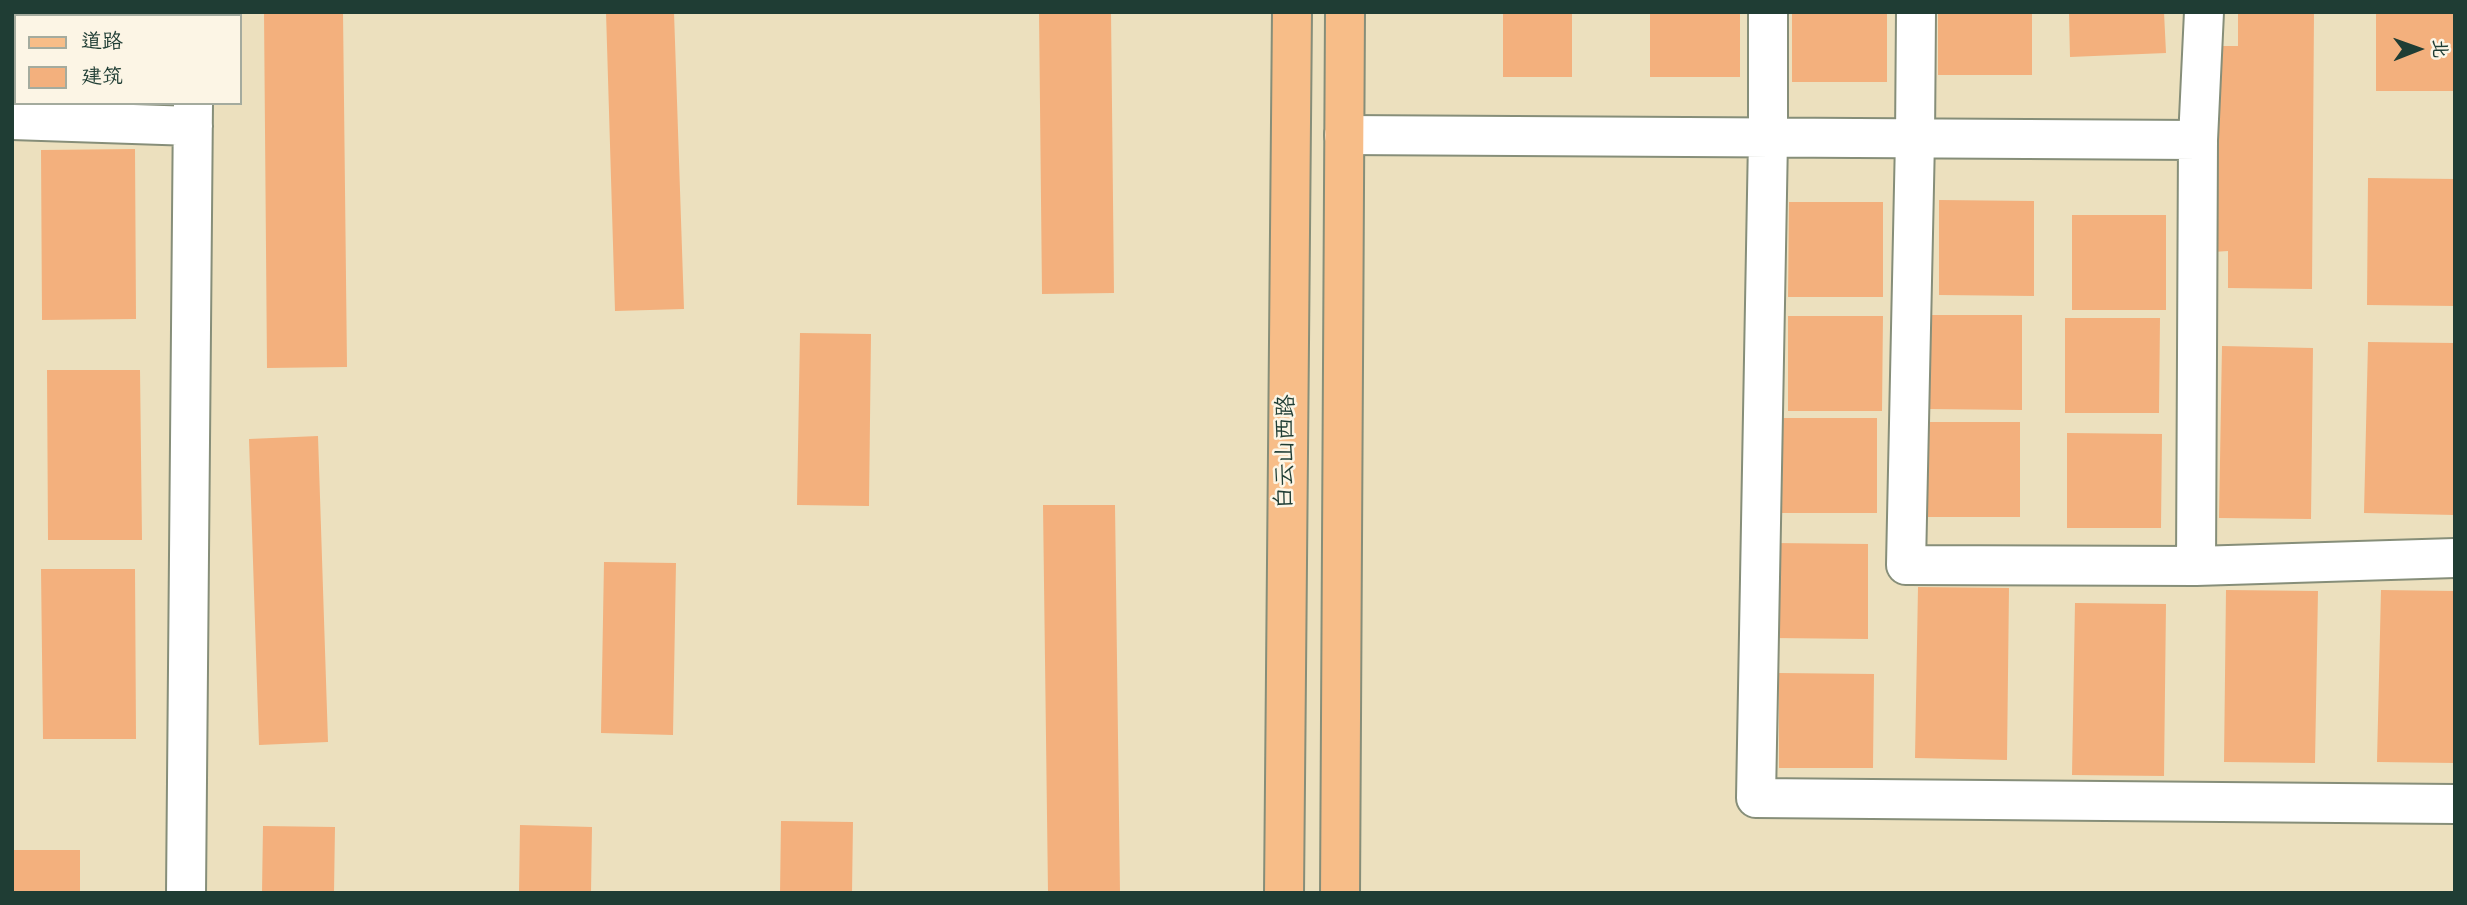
<!DOCTYPE html>
<html>
<head>
<meta charset="utf-8">
<style>
	body { margin:0 }
	#map { position:relative; width:2467px; height:905px; overflow:hidden; background:#ece0be; font-family:Kalam,"LXGW WenKai TC",sans-serif }
	canvas { display:block }
	.frame { position:absolute; inset:0; border:14px solid #1f3d34; pointer-events:none }
	.legend { position:absolute; left:14px; top:14px; width:228px; height:91px; box-sizing:border-box; background:#fcf5e5; border:2px solid #a4ab9e; margin:0; padding:9px 12px; list-style:none; font-size:21px; color:#1f3d34 }
	.legend li { display:flex; align-items:center; gap:14px; height:35px }
	.legend b { width:35px; border:2px solid #a4ab9e }
	.north { position:absolute; left:2383px; top:14px; width:70px; height:70px; -webkit-text-stroke:5px #fcf5e5; paint-order:stroke; rotate:89deg; font-size:19px; font-weight:700; line-height:28px; text-align:center; color:#1f3d34 }
	.north::after { content:''; display:block; margin:auto; width:24px; height:32px; background:#1f3d34; clip-path:polygon(50% 0,100% 100%,50% 72%,0 100%) }
</style>
</head>
<body>
<div id="map">
<canvas width="2467" height="905"></canvas>
<div class="frame"></div>
<ul class="legend">
<li><b style="height:9px;background:#f7bd88"></b>道路</li>
<li><b style="height:19px;background:#f3b07d"></b>建筑</li>
</ul>
<div class="north">北</div>
</div>
<script>
const c = document.querySelector('canvas').getContext('2d');
c.lineJoin = 'round';
function fill(path, color) {
  c.fillStyle = color;
  c.fill(path, 'evenodd');
}
function trace(path, color, width, dash) {
  c.strokeStyle = color;
  c.lineWidth = width;
  c.lineCap = dash ? 'butt' : 'round';
  c.setLineDash(dash || []);
  c.stroke(path);
}
function drawText(font, color, halo, rows, align = 'center') {
  c.font = font + ' Kalam,"LXGW WenKai TC",sans-serif';
  c.lineWidth = 5;
  c.setLineDash([]);
  c.textBaseline = 'middle';
  c.strokeStyle = halo;
  c.fillStyle = color;
  for (const [text, x, y, turn = 0] of rows) {
    c.save();
    c.translate(x, y);
    c.rotate((+turn || 0) * Math.PI / 180);
    c.textAlign = isNaN(turn) ? turn : align;
    if (halo) c.strokeText(text, 0, 0);
    c.fillText(text, 0, 0);
    c.restore();
  }
}
const building = new Path2D(`
	M43,12H137L136,16H42Z
	M264,12H343L347,367L267,368Z
	M606,12H674L684,309L615,311Z
	M1039,12H1111L1114,293L1042,294Z
	M1503,12H1572V77H1503Z
	M1650,12H1740V77H1650Z
	M1792,12H1887V82H1792Z
	M1938,12H2032V75H1938Z
	M2069,12H2164L2166,53L2070,57Z
	M2376,12H2455V91H2376Z
	M2238,13H2314L2312,289L2228,288V251L2212,252V46H2238Z
	M135,149L136,319L42,320L41,150Z
	M2368,178L2455,179V306L2367,305Z
	M1939,200L2034,201V296L1939,295Z
	M1789,202H1883V297H1788Z
	M2072,215H2166V310H2072Z
	M1927,315H2022V410L1927,409Z
	M1788,316H1883L1882,411H1788Z
	M2065,318H2160L2159,413H2065Z
	M800,333L871,334L869,506L797,505Z
	M2368,342L2455,343V515L2364,513Z
	M2222,346L2313,348L2311,519L2219,518Z
	M47,370H140L142,540H48Z
	M1783,418H1877V513H1782Z
	M1925,422H2020V517H1925Z
	M2067,433L2162,434L2161,528H2067Z
	M318,436L328,742L259,745L249,439Z
	M1043,505H1115L1120,893H1048Z
	M1774,543L1868,544V639L1773,638Z
	M604,562L676,563L673,735L601,733Z
	M41,569H135L136,739H43Z
	M1918,587L2009,588L2007,760L1915,758Z
	M2226,590L2318,591L2315,763L2224,762Z
	M2381,590L2455,591V763L2377,762Z
	M2075,603L2166,604L2164,776L2072,775Z
	M1779,673L1874,674L1873,768H1779Z
	M781,821L853,822L852,893H780Z
	M520,825L592,827L591,893H519Z
	M263,826L335,827L334,893H262Z
	M12,850H80V893H12Z`);
const minor = new Path2D(`
	M1768,12V139L1756,798L2455,804
	M1916,12L1915,139L1906,565L2196,566L2455,558
	M194,16V12
	M12,120L193,126
	M1344,135L2198,140
	M2196,566L2198,140L2204,12
	M186,893L193,103`);
const major = new Path2D(`
	M1284,893L1292,12
	M1340,893L1345,12`);
const streetNames = [
	["白云山西路",1288,452,-89]
];
fill(building, '#f3b07d');
trace(minor, '#868e79', 42);
trace(major, '#868e79', 42);
trace(minor, '#fff', 38);
trace(major, '#f7bd88', 38);
drawText('23px', '#1f3d34', '#fcf5e5', streetNames);
</script>
</body>
</html>
